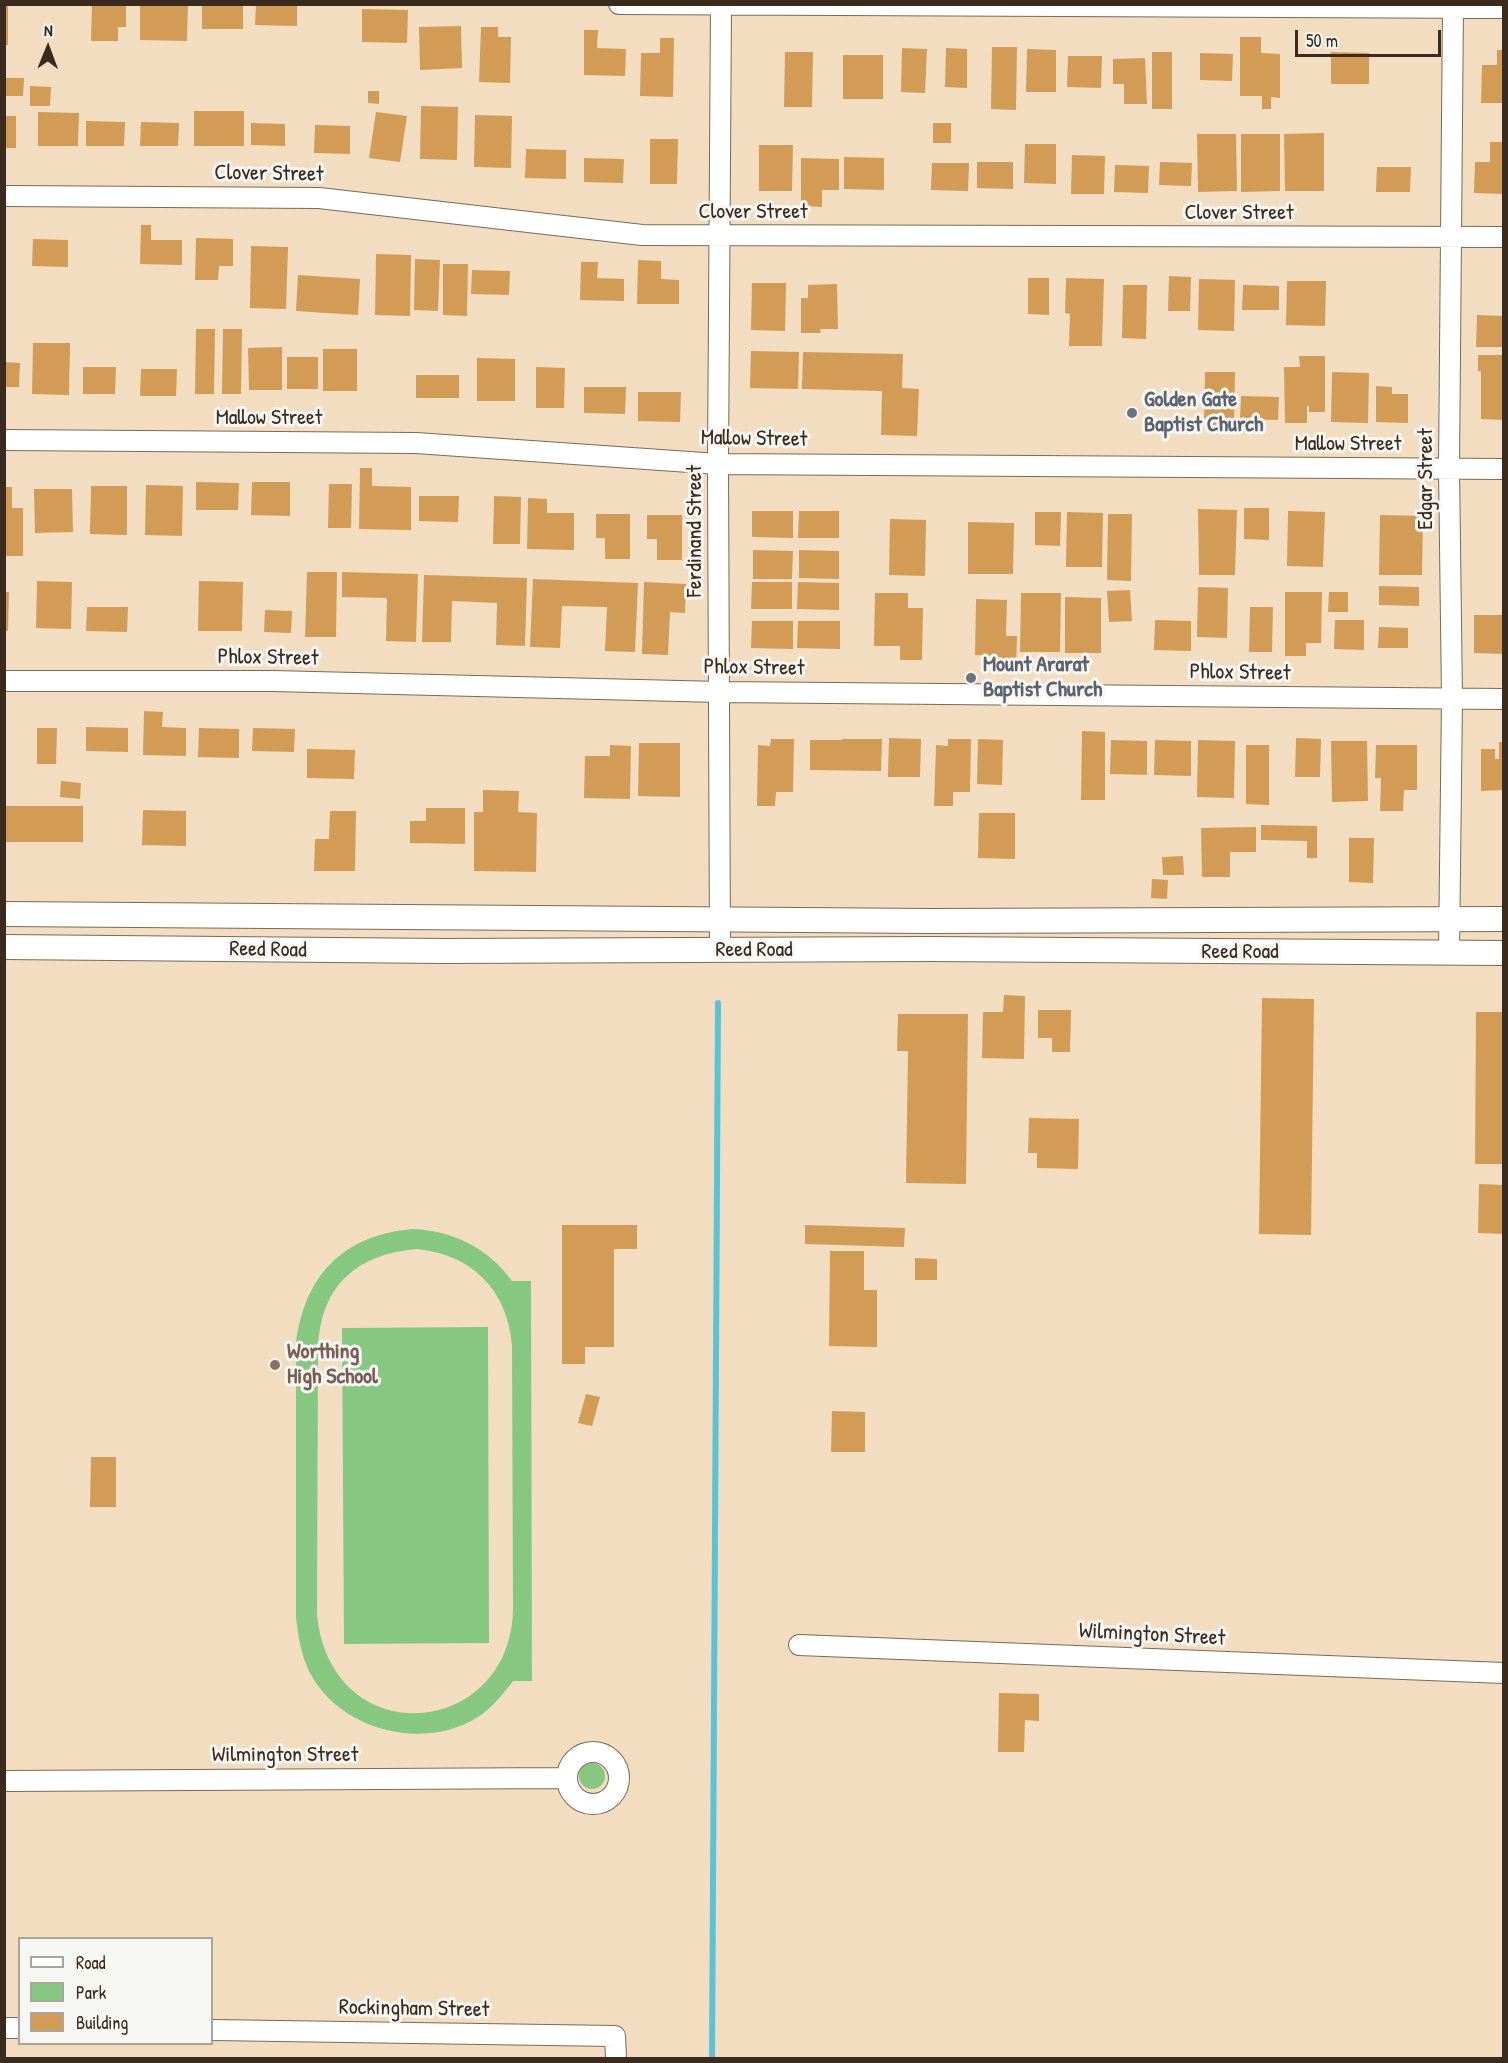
<!DOCTYPE html>
<html>
<head>
<meta charset="utf-8">
<style>
	body { margin:0 }
	#map { position:relative; width:1508px; height:2063px; overflow:hidden; background:#f2ddc0; font-family:"Patrick Hand",sans-serif }
	canvas { display:block }
	.frame { position:absolute; inset:0; border:6px solid #3b2a1e; pointer-events:none }
	.legend { position:absolute; left:18px; top:1937px; width:195px; height:108px; box-sizing:border-box; background:#f6f6f2; border:2px solid #aba49d; margin:0; padding:8px 10px; list-style:none; font-size:18px; color:#3b2a1e }
	.legend li { display:flex; align-items:center; gap:12px; height:30px }
	.legend b { width:30px; border:2px solid #aba49d }
	.north { position:absolute; left:18px; top:18px; width:60px; height:60px; -webkit-text-stroke:4px #f6f6f2; paint-order:stroke; rotate:1deg; font-size:16px; font-weight:700; line-height:24px; text-align:center; color:#3b2a1e }
	.north::after { content:''; display:block; margin:auto; width:21px; height:27px; background:#3b2a1e; clip-path:polygon(50% 0,100% 100%,50% 72%,0 100%) }
	.scale { position:absolute; left:1295px; top:30px; width:146px; height:27px; box-sizing:border-box; border:3px solid #3b2a1e; border-top:0; padding-left:8px; font-size:18px; line-height:21px; white-space:nowrap; color:#3b2a1e; -webkit-text-stroke:4px #f6f6f2; paint-order:stroke }
</style>
</head>
<body>
<div id="map">
<canvas width="1508" height="2063"></canvas>
<div class="frame"></div>
<ul class="legend">
<li><b style="height:8px;background:#fff"></b>Road</li>
<li><b style="height:16px;background:#86c881"></b>Park</li>
<li><b style="height:16px;background:#d29c56"></b>Building</li>
</ul>
<div class="north">N</div>
<div class="scale">50 m</div>
</div>
<script>
const c = document.querySelector('canvas').getContext('2d');
c.lineJoin = 'round';
function fill(path, color) {
  c.fillStyle = color;
  c.fill(path, 'evenodd');
}
function trace(path, color, width, dash) {
  c.strokeStyle = color;
  c.lineWidth = width;
  c.lineCap = dash ? 'butt' : 'round';
  c.setLineDash(dash || []);
  c.stroke(path);
}
function drawText(font, color, halo, rows, align = 'center') {
  c.font = font + ' "Patrick Hand",sans-serif';
  c.lineWidth = 6;
  c.setLineDash([]);
  c.textBaseline = 'middle';
  c.strokeStyle = halo;
  c.fillStyle = color;
  for (const [text, x, y, turn = 0] of rows) {
    c.save();
    c.translate(x, y);
    c.rotate((+turn || 0) * Math.PI / 180);
    c.textAlign = isNaN(turn) ? turn : align;
    if (halo) c.strokeText(text, 0, 0);
    c.fillText(text, 0, 0);
    c.restore();
  }
}
const green = new Path2D(`
	M413,1229C454,1231 488,1248 512,1281H531L532,1681H513C503,1694 492,1708 478,1717C423,1752 338,1730 309,1671C301,1654 298,1636 296,1617V1343C305,1275 343,1235 413,1229ZM417,1249C473,1255 507,1290 512,1345L513,1607C513,1738 332,1756 317,1615L318,1347C321,1285 357,1254 417,1249Z
	M488,1327L489,1643L344,1644L342,1328Z
	M579 1776a13 13 0 1 1 26 0a13 13 0 1 1-26 0Z`);
const stream = new Path2D(`
	M712,2058L718,1003`);
const building = new Path2D(`
	M4,4H8V45H4Z
	M92,4H126V27H118V41H91Z
	M140,4H188L187,41L140,40Z
	M202,4H243V29H202Z
	M256,4H297V26L255,25Z
	M362,9L408,10L407,43L362,42Z
	M461,26L462,68L420,70L419,27Z
	M481,27H498V37H511L510,83L479,82Z
	M584,30H598L597,48L626,49L625,76L584,75Z
	M1240,37H1261V53L1280,54V98L1271,97V109H1262V96H1240Z
	M660,38H674L673,97L640,96L641,53H660Z
	M992,47H1017L1016,110L991,109Z
	M902,48L927,49L925,93L901,92Z
	M946,48L967,49V88L945,87Z
	M1027,49L1056,50V92H1026Z
	M1497,50H1504V103H1481L1482,65H1497Z
	M785,52H813L812,107H784Z
	M1152,52H1172V109H1152Z
	M1331,52L1369,53V84H1331Z
	M1200,53L1233,54L1232,81L1200,80Z
	M843,55H883V99H843Z
	M1068,56H1102L1101,88L1067,87Z
	M1145,58L1147,104H1124V84H1113V59Z
	M5,78H24L23,96H4Z
	M30,86L51,87L50,106H30Z
	M368,91H379V104L368,103Z
	M421,106L458,107L457,160L420,159Z
	M194,111H244V146H194Z
	M38,112L79,113L78,146H38Z
	M376,112L407,116L400,162L369,158Z
	M475,115L512,116L511,168L474,167Z
	M4,116H16V148H4Z
	M86,121L125,122L124,146H86Z
	M141,122L179,123L178,146H140Z
	M251,123L285,124V146L251,145Z
	M933,123H951V143H933Z
	M315,125L350,126V154L314,153Z
	M1324,133V191H1285L1284,134Z
	M1197,134H1236L1237,191L1198,192Z
	M1241,134H1280V191L1241,192Z
	M650,139H678L677,184H650Z
	M1490,142H1504V194L1474,193L1475,162H1490Z
	M1025,144H1056V184L1024,183Z
	M759,145H793L792,191H759Z
	M526,149L566,150V179L525,178Z
	M1072,155L1105,156L1104,194H1071Z
	M844,157L884,158V190L844,189Z
	M584,158L624,159L623,183L584,182Z
	M801,158L839,159V190H822V207L801,206Z
	M977,162H1013V189L977,188Z
	M1160,162L1192,163L1191,186L1159,185Z
	M932,163H969L968,191L931,190Z
	M1115,165L1149,166L1148,193L1114,192Z
	M1377,167H1411L1410,192H1376Z
	M141,225H151V240H182V265L140,264Z
	M196,238L233,239V266H219L218,280H195Z
	M33,239L68,240V267L32,266Z
	M251,246L288,247L286,309L250,308Z
	M376,254L411,255L410,316L375,315Z
	M415,259L440,260L438,311L414,310Z
	M638,260L661,261V279L679,280V304H637Z
	M581,262H598L597,278L624,279V301L580,300Z
	M443,264H468L467,316L443,315Z
	M472,270L510,271L509,295L471,294Z
	M298,275L360,279L358,315L296,311Z
	M1169,276L1191,277L1190,311H1168Z
	M1028,278H1049V315L1028,314Z
	M1066,278L1104,279L1102,346H1069L1070,314L1065,313Z
	M1199,279L1235,280L1234,331L1198,330Z
	M1287,281H1326L1325,326L1286,325Z
	M752,283H786L785,331L751,330Z
	M837,284L838,329H820L821,333H801V298H808V285Z
	M1123,285H1147L1146,339L1122,338Z
	M1243,285L1279,286V310H1242Z
	M1477,315L1504,316V347H1476Z
	M196,329H215L214,394H195Z
	M223,329H242L241,394H222Z
	M33,343H70L69,395L32,394Z
	M282,347V390H249L248,348Z
	M323,349H357V391H323Z
	M751,351L799,352L798,389L750,388Z
	M803,352L903,354L902,388L919,389L917,436L881,435L882,391L802,389Z
	M1478,355H1504V420L1481,419V371H1478Z
	M1299,356H1325V412H1309V406H1307V423H1285L1284,367H1300Z
	M287,357H318V389H287Z
	M477,358L515,359V401H477Z
	M4,362L20,363L19,387H4Z
	M83,367H116L115,394H83Z
	M536,367L565,368L564,408H536Z
	M141,369H177L176,396H140Z
	M1205,372H1235L1234,425H1204Z
	M1332,372L1369,373L1368,423L1331,422Z
	M416,375H459V398H416Z
	M1376,386L1392,387V394H1408V423L1376,422Z
	M584,387H626L625,414L584,413Z
	M638,392H681L680,422L638,421Z
	M1241,396L1279,397L1278,420L1240,419Z
	M360,468H372V486L411,487V530L359,529Z
	M196,482L239,483L238,510H196Z
	M252,482H290V516L251,515Z
	M329,484H352L351,528H328Z
	M146,485L183,486L182,536L145,535Z
	M91,486H127V535L90,534Z
	M4,487H12V508H23V556H4Z
	M34,489H72L73,532L35,533Z
	M419,496H459L458,522L419,521Z
	M494,496L521,497L520,544H493Z
	M528,498L547,499V513H574V550L527,549Z
	M1244,508H1269V540L1244,539Z
	M1198,509L1237,510L1235,575H1199Z
	M752,511H793V538L752,537Z
	M799,511H839V538H798Z
	M1288,511L1325,512L1323,567L1287,566Z
	M1035,512H1061L1060,546L1035,545Z
	M1067,512L1103,513L1102,567H1066Z
	M596,514H630V559H605V538H596Z
	M1108,514H1132L1131,581L1107,580Z
	M647,515H682V560H657V539H647Z
	M1380,515L1423,516L1422,575H1379Z
	M890,519L926,520L925,576L889,575Z
	M968,522L1014,523L1013,574H968Z
	M753,550L793,551L792,579H753Z
	M799,550L839,551V579L799,578Z
	M307,572H337L336,637H305Z
	M342,572L418,574L416,642L386,641L387,598L342,597Z
	M424,575L527,578L525,646L496,645L497,603L452,601L451,642H422Z
	M533,579L638,583L635,652L605,651L607,607L562,606L560,648L530,647Z
	M37,581L72,582L71,629L36,628Z
	M199,581L243,582L242,631H198Z
	M644,582L686,584L685,613L670,612L668,655L642,654Z
	M752,582H792V609H751Z
	M798,582L839,583V610L797,609Z
	M1379,586L1419,587V606L1379,605Z
	M1198,587L1228,588L1227,638L1197,637Z
	M1130,590L1132,621L1109,622L1107,591Z
	M4,592H9L8,631H4Z
	M1285,592H1322L1321,643H1306V656H1285Z
	M1329,592H1348V612H1328Z
	M875,593H908V608H923L922,660H900V646H874Z
	M1021,593H1061L1060,652H1020Z
	M1065,597L1101,598V653H1065Z
	M976,599L1007,600L1006,636H1017L1016,673H994V656L975,655Z
	M87,607H128L127,632L86,631Z
	M1250,607H1273L1272,652H1249Z
	M265,610L292,611L291,633L264,632Z
	M1474,615H1504V654L1474,653Z
	M1155,620L1191,621V651L1154,650Z
	M1335,620H1364V650L1334,649Z
	M752,621H793V649L751,648Z
	M798,621H840V649L797,648Z
	M1379,627L1408,628V648H1378Z
	M144,711L163,712L162,727L186,728V756L143,755Z
	M86,727L128,728V752L86,751Z
	M37,728H57L56,764H37Z
	M199,728L239,729V758L198,757Z
	M253,728L295,729L294,752L252,751Z
	M1082,731L1105,732V800H1081Z
	M889,738L921,739L920,777H888Z
	M1296,738L1321,739L1320,777H1295Z
	M771,739H794L793,792H776L775,806H757L758,745L770,746Z
	M842,739H882L881,771L810,770V740H842Z
	M948,739H971L970,792H953V806H934L936,745L948,746Z
	M978,739L1003,740L1002,785L977,784Z
	M1111,740L1147,741V775L1110,774Z
	M1155,740L1191,741V776L1154,775Z
	M1198,740L1235,741L1234,798L1197,797Z
	M1331,741H1367L1368,801L1332,802Z
	M1499,742H1504V790L1481,791V749H1495V759H1499Z
	M639,743H680V797L638,796Z
	M610,745L631,746L630,799L584,798L585,756H610Z
	M1246,745H1269V805L1246,804Z
	M1376,745H1417V790H1404L1403,811H1380L1381,778H1375Z
	M307,749L355,750L354,779L307,778Z
	M61,781L81,783L80,799L60,797Z
	M483,790L519,791L518,812L537,813L536,872L474,871V812H483Z
	M4,806H83V842H4Z
	M426,808H465V844L410,843V821H426Z
	M143,810L186,811V846L142,845Z
	M330,811H356L355,871H314L315,839H329Z
	M979,813H1015V859L978,858Z
	M1261,825L1317,826V858H1307V841L1261,840Z
	M1256,827V852H1230V877H1202L1201,828Z
	M1349,838H1374L1373,883L1349,882Z
	M1183,856L1184,875H1163L1162,857Z
	M1152,879L1168,880L1167,899L1151,898Z
	M1004,995L1025,996L1024,1059L982,1058L983,1012H1003Z
	M1262,998L1314,999L1311,1235L1259,1234Z
	M1038,1010H1071L1070,1052H1052V1038H1038Z
	M1476,1012H1504L1503,1164H1475Z
	M898,1014H968L966,1184L906,1183L908,1051H897Z
	M1029,1118L1079,1119L1078,1169L1037,1168V1153H1028Z
	M1479,1184L1504,1185V1234L1478,1233Z
	M562,1225H637V1249H614V1347H585V1364H562Z
	M805,1225L905,1228L904,1247L805,1244Z
	M830,1251H864V1290H877V1347L829,1346Z
	M915,1258L937,1259V1280H915Z
	M586,1394L600,1397L592,1426L578,1423Z
	M832,1411L865,1412V1452H831Z
	M91,1457H116V1507H90Z
	M999,1693L1039,1694V1721L1025,1720L1024,1752H998Z`);
const minor = new Path2D(`
	M619,4L1504,8
	M4,196L319,198L642,235L1504,237
	M4,440L416,443L718,464L1504,469
	M4,681H273L720,692L1504,699
	M720,950L718,464L721,4
	M1449,953L1452,699L1449,468L1453,4
	M799,1645L1504,1673
	M567 1778a26 26 0 1 1 52 0a26 26 0 1 1-52 0Z
	M4,1781L566,1778
	M4,2028H20
	M212,2030L615,2036L616,2058`);
const tertiary = new Path2D(`
	M4,914L931,921L1504,919
	M4,947L444,951L931,949L1504,953`);
const markers = [
	[1132,413,6,"#6b7280"],
	[971,678,6,"#6b7280"],
	[275,1365,6,"#8d6e63"]
];
const streetNames = [
	["Clover Street",269,174,1],
	["Clover Street",753,212],
	["Clover Street",1239,213],
	["Mallow Street",269,418],
	["Mallow Street",754,439,1],
	["Mallow Street",1348,444],
	["Edgar Street",1426,479,-90],
	["Ferdinand Street",695,531,-90],
	["Phlox Street",268,658,1],
	["Phlox Street",754,668,1],
	["Phlox Street",1240,673,1],
	["Reed Road",268,950,1],
	["Reed Road",754,950],
	["Reed Road",1240,952],
	["Wilmington Street",1152,1635,3],
	["Wilmington Street",285,1755],
	["Rockingham Street",414,2009,1]
];
const worshipNames = [
	["Golden Gate",1144,400],
	["Baptist Church",1144,425],
	["Mount Ararat",983,665],
	["Baptist Church",983,690]
];
const educationNames = [
	["Worthing",287,1352],
	["High School",287,1377]
];
fill(green, '#86c881');
trace(stream, '#5ac3d6', 6);
fill(building, '#d29c56');
trace(minor, '#7b6957', 22);
trace(tertiary, '#7b6957', 26);
trace(minor, '#fff', 20);
trace(tertiary, '#fff', 24);
for (const [x, y, r, color] of markers) {
  const dot = new Path2D();
  dot.arc(x, y, r, 0, 2 * Math.PI);
  c.fillStyle = color;
  c.fill(dot);
  trace(dot, '#f6f6f2', 2);
}
drawText('22px', '#3b2a1e', '#f6f6f2', streetNames);
drawText('bold 22px', '#5b616d', '#f6f6f2', worshipNames, 'left');
drawText('bold 22px', '#785e54', '#f6f6f2', educationNames, 'left');
</script>
</body>
</html>
